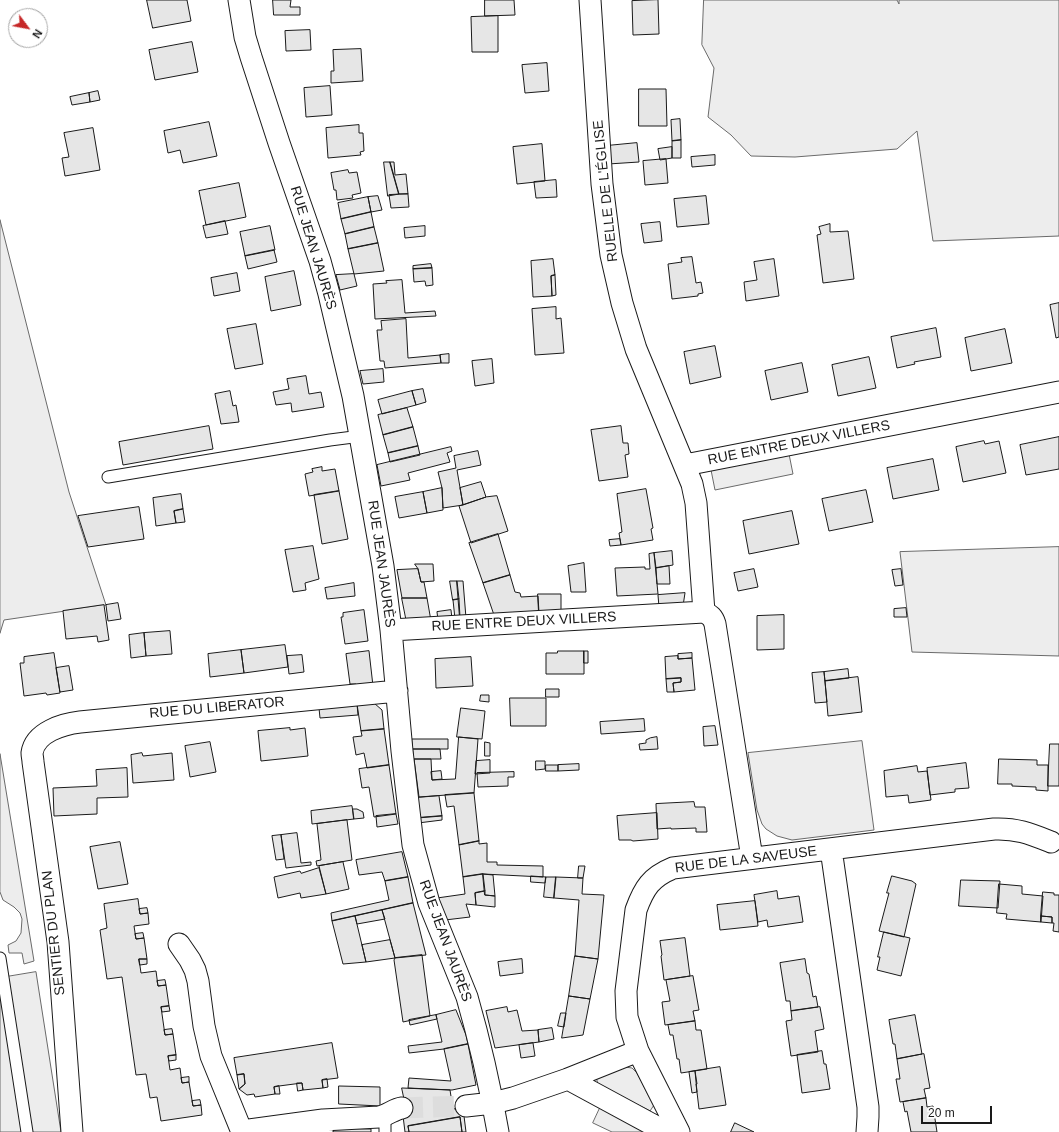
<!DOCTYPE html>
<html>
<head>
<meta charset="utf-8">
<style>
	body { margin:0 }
	#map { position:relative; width:1059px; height:1132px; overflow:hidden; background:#fff; font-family:Helvetica,sans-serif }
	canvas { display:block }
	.north { position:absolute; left:8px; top:8px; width:40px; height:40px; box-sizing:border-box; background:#fff; border:1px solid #a3a3a3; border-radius:50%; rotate:122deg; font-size:11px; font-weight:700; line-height:16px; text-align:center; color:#1a1a1a }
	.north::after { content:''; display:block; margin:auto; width:14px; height:18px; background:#c62828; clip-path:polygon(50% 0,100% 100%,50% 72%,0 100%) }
	.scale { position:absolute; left:921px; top:1106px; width:71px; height:18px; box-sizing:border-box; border:2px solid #1a1a1a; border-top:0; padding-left:5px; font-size:12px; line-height:14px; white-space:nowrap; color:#1a1a1a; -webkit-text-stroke:3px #fff; paint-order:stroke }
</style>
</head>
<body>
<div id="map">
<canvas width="1059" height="1132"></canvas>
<div class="north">N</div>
<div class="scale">20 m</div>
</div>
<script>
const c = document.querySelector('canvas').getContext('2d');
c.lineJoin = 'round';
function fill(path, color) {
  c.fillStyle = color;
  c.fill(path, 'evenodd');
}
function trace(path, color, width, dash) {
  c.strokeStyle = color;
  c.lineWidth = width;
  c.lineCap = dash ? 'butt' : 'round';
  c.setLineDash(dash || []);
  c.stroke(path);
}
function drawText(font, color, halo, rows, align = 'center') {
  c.font = font + ' Helvetica,sans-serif';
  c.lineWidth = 3;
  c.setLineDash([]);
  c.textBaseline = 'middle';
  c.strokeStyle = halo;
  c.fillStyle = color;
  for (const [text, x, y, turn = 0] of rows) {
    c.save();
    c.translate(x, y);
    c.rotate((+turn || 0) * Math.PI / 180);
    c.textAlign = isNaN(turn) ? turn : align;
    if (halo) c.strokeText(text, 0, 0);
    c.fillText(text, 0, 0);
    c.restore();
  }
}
const built = new Path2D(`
	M704,0H897L899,4V0H1059V236L933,241L917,131L897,149L795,157L751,156L731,135L708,117L714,68L702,45Z
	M0,220L69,492L106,605L4,620L0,633Z
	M789,454L793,474L715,490L711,470Z
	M1059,547V656L912,652L900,552Z
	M862,741L874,830L792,840L777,836L766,829L762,824L757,810L748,753Z
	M0,754L34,961L24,964L22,953H9L8,945L16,941L21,933L22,919L20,913L14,907L3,900L0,892Z
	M36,972L61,1132H0V978Z
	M625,1067L632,1068L637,1073L654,1105L650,1111L598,1084L596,1077Z
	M600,1108L645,1132H612L593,1123Z`);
const building = new Path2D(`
	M147,0H187L191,21L153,28Z
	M273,0H291L290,7H300V15H274Z
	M485,0H514L515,15L485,16Z
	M658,0L659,34L633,35L632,1Z
	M498,16V52H472L471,17Z
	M310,30L311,50L286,51L285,31Z
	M192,42L198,72L155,80L149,50Z
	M361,49L363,81L331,83V71H334L333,50Z
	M547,63L549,91L525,93L522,65Z
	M330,86L332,115L306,117L304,88Z
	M639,89H666L667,126H639Z
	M98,91L100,100L90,102L89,93Z
	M89,93L90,102L72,105L70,97Z
	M680,119L681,140L672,141L671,120Z
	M209,122L217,156L183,163L180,150L168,153L164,131Z
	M359,125V133H363L364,151L360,152L361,155L328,158L326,128Z
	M93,128L100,170L65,176L62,158L69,157L64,133Z
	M681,140V158H672V141Z
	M637,143L639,162L608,164L606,146Z
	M542,144L545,181L517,184L513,147Z
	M672,147V158L660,160L658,149Z
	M715,155V165L692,167L691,157Z
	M666,159L668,183L645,185L643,161Z
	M384,162H390L399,194L388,196Z
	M390,162H394L395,175L406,174L408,194H399Z
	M348,170L349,173L357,172L361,193L352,195L353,198L337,200L336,190H334L331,173Z
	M556,180L557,197L536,198L534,182Z
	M239,183L246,217L206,225L199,191Z
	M408,194L409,207L391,208L389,195Z
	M378,196L382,210L371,212L368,197Z
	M706,196L709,224L677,227L674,199Z
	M368,197L371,212L341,219L338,203Z
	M371,212L374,227L345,234L341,219Z
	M225,221L228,234L206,238L203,226Z
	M660,222L662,241L644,243L641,224Z
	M830,224V232L848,231L854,279L823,283L817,235L821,234L819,227Z
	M270,226L275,250L245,256L240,232Z
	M425,226V236L405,238L404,228Z
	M374,227L378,243L348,249L345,234Z
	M378,243L384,271L354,274L348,249Z
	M274,250L277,262L248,269L245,256Z
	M692,257L696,283L701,282L703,293L698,294V296L672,299L668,264L682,262L681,258Z
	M553,259L555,275L551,276L552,296L533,297L531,261Z
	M774,259L779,296L746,301L744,282L757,280L754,262Z
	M431,264L432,268L413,269V266Z
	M432,268L433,285L426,286L425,281L414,282L413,269Z
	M294,271L301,305L271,311L265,277Z
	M237,273L240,291L214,296L211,278Z
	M354,274L357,286L340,290L336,275Z
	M555,275L556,295L552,296L551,276Z
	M402,280L405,313L435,311L436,316L375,319L373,284L387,283L386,281Z
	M1059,303V337L1056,338L1050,305Z
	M556,307V319L561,318L564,353L535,355L532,309Z
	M406,319L408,358L440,355L441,363L385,368L384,361H380L377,330H382L381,321Z
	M256,324L263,364L235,369L227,329Z
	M936,328L941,357L914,362L915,364L897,368L891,337Z
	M1005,329L1012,363L971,371L965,338Z
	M715,346L721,377L690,384L684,352Z
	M449,354V363H441L440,355Z
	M869,357L876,388L838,396L832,365Z
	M492,359L494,383L475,386L472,361Z
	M802,363L808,392L771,400L765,371Z
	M383,369L384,382L363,384L360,371Z
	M306,376L309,394L321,392L324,407L292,412L291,403L276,405L273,392L289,389L287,379Z
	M423,389L426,402L416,405L412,391Z
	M230,391L233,406L236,405L239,422L221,424L215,394Z
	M412,391L416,405L382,414L378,400Z
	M407,408L413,427L383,435L378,415Z
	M209,426L213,449L123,465L119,442Z
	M621,426L623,443H628L629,454L625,455L628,477L599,481L591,430Z
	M413,427L418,446L388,453L383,435Z
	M1059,437V469L1026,475L1020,445Z
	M984,441L985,444L999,441L1006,473L963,482L956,447Z
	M418,446L420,455L390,462L388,453Z
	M451,447L452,451L447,453L450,462L408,473L410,480L381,486L377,465Z
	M478,451L481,465L457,470L463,505L443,508L442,488L438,472L456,468L454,456Z
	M933,459L939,490L893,499L887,468Z
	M322,467V471L335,469L339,491L309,496L305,474L313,472L312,469Z
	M481,482L486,497L463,505L460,488Z
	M442,488L443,510L427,513L423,492Z
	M646,489L653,528L651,529L653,540L621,545L619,533L622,532L617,494Z
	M866,490L873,522L829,531L822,499Z
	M339,491L348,539L322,544L314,495Z
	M423,492L427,513L399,518L395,497Z
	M181,494L183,509L174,511L176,523L156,526L153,498Z
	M497,496L508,531L471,543L459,506L486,497Z
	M139,507L144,539L88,547L78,516Z
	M183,509L185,522L176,523L174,511Z
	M792,511L799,544L749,554L743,521Z
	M498,534L510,575L483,583L469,543Z
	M620,539L621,545L610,546L609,540Z
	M313,546L319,579L305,583L306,590L293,592L285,550Z
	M672,551L673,565L656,568L654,553Z
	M654,553L658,594L617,596L615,568L645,567V569H650L649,554Z
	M584,563L586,592H571L568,566Z
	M415,564H433L434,581L421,582L418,569Z
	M669,566L670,584H657L656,568Z
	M418,569L421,582H424L427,598H402L397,570Z
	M754,569L758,587L738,591L734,573Z
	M901,569L903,585L895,586L892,570Z
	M510,575L515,592L520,593L521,597L538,596L539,613L494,615L483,583Z
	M450,581H457L459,599L453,600Z
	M457,581H463L466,618H460Z
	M354,583L355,596L327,599L325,588Z
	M685,593L683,606L659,607L658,595Z
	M538,594H561V612L539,613Z
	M402,598H427L431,621L407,623Z
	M459,599L460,618L455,619L453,600Z
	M118,603L121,619L108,621L106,605Z
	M104,605L109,640L98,642L97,636L66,639L63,611Z
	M906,608L907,617H894V609Z
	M364,610L368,641L345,644L341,617H343V613Z
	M451,610L452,619L438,620L437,612Z
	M784,615V649L757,650V616Z
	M170,631L172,654L146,656L144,633Z
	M144,633L146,656L131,658L129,635Z
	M285,645L288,667L244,673L241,650Z
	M241,650L244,673L210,677L208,654Z
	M369,651L373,686L356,687V684H350L346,654Z
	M558,651H584V674H546V653H557Z
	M584,651H588V663H584Z
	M54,653L60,693L47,695L46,693L24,696L20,663H24V657Z
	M692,653V658L678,659V654Z
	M302,655L304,672L289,674L287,656Z
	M678,656V659L692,658L695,690L674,692L673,683L681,682V678L666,679L665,657Z
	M471,657L473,686L436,688L435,659Z
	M69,666L73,690L60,692L56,668Z
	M848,669L849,678L825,681L824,672Z
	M824,672L827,702L815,703L812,673Z
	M858,677L862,712L828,716L825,681Z
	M681,678V682L673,683L674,692H667L666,679Z
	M546,689H559V697H546Z
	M481,695H489V702L480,701Z
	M510,698H546V726H511Z
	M374,703L382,710L384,729L361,731L357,704Z
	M357,704L358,715L320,718L319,708Z
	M461,708L485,711L482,739L457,737Z
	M644,719L645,731L601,734L600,722Z
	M715,726L718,745L704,746L703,727Z
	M290,728V730L305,728L308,756L261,761L258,731Z
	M384,729L389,765L367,768L364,753L356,755L353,737L362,736L361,731Z
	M459,737L478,739L474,793L419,797L414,759H431L432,780L455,779Z
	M657,737L658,749L640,750L639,744L646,743V740L650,738Z
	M412,739H448V749H413Z
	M210,742L216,772L190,777L185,746Z
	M485,742L490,743V756H485Z
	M1050,744H1059V786H1048Z
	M413,749H440L441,759H414Z
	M142,753L143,756L172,753L174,780L133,783L131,755Z
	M999,759L1037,760V765H1048V791L1036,790V787L1012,786V784H998Z
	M490,760V773L475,774L476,761Z
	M536,761H545V769L536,770Z
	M966,763L969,788L955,789V792L930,795L927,768Z
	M579,764V770L558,771V765Z
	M389,765L396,814L374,817L369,787L362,788L359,769Z
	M546,765H558V771H546Z
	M917,766L918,772L927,771L931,800L909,803L908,795L886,797L884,771Z
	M127,768L128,797L97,798V814L54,816L53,788L97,786L96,770Z
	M441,771L442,779L432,780L431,772Z
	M514,772V777H508V786L478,787L477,773Z
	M474,793L479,841L459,845L454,806L447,807L445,795Z
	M439,796L442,816L417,818L415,798Z
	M694,802L695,807H705L707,832H696V828L671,829V828L657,829L656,804Z
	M352,806L354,819L312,824L311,811Z
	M353,809H357L363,812L364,818L354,819Z
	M657,813L658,839L633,841L631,840H619L617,816Z
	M396,814L398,824L377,827L376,816Z
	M442,816V820L418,823L417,818Z
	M347,820L352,860L317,866L316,861L321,860L317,824Z
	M297,833L301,863L311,862V865L286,868L281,835Z
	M281,835L284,859L276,860L272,836Z
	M479,841V844L487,843V862H497V865L543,866V877L483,874L463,877L459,845Z
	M120,842L128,884L98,889L90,847Z
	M402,852L408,877L385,881L382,872L359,875L356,860Z
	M343,862L349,889L326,894L319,866Z
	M579,866H585L583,878H578Z
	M319,868L326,894L301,898L300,893L278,898L274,877L300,871L301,873Z
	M483,874L493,875L495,896L485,895Z
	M483,874L485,891L475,893L476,905L466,904L470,917L445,920L437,898L465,894L463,877Z
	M531,876L546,877L545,883L531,882Z
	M892,876L912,881L916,884L904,937L879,931L889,893H887Z
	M408,877L413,903L332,921L331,913L389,900L385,881Z
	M546,877H556L554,898L544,897Z
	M556,877L583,878L582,894L604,895L598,959L575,956L579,900L554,898Z
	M961,880L1000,881L998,908L959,906Z
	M999,884L1022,886V894L1043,896L1041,922L1006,919L1007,914L997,913Z
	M485,891V895L495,896V907L476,905L475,893Z
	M777,891L778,899L799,896L803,922L768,927L767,920L758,922L754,895Z
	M1043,892L1054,893V895H1059V932L1053,931L1054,923H1052V917L1041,916Z
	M138,899L140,914L148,913L149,924L134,926L136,939L144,938L147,959H139L141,973L156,971L158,986L166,985L169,1006L161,1007L165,1035L173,1034L176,1055L168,1056L170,1070L180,1068L182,1083L189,1082L193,1106L201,1105L202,1115L161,1121L157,1097L150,1098L146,1074L136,1075L122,977L107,979L100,930L107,928L104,904Z
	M755,901L758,926L720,930L717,905Z
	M413,903L426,955L395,958L382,910Z
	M147,908L148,913L140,914L139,909Z
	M382,910L385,919L357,924L355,916Z
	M355,916L366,962L343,964L332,921Z
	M1041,916L1052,917V923L1041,922Z
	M884,932L910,938L901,976L877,970L880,957H878Z
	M143,933L144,938L136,939L135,934Z
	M685,938L690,976L664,980L661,956L662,955L660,941Z
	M390,940L395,958L366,962L362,945Z
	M422,955L430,1016L403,1022L394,960L395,958Z
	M575,956L598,959L590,999L569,996Z
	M139,959H147V964L140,965Z
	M522,959L523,973L500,976L498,962Z
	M805,959L807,973L809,974L813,997L816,996L818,1007L791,1011L790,1001H786L780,963Z
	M693,976L699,1010L693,1011L695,1021L665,1025L662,1002L670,1001L666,980Z
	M165,980L166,985L158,986L157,981Z
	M569,996L590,999L583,1035L562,1038Z
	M169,1006L170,1011L162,1012L161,1007Z
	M507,1007L508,1012L517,1010L522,1031L538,1030L539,1042L495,1048L486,1011Z
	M820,1007L824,1029L815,1031L818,1052L791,1056L786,1021L792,1020L791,1011Z
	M456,1010L466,1035L468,1044L444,1049L409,1053L408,1046L442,1042L436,1015Z
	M561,1013H566L564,1027L558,1026Z
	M436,1015L437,1019L410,1025L409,1020Z
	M915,1015L922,1054L897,1059L895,1044H893L889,1020Z
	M695,1021L696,1030H701L707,1069L681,1073L679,1059H677L673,1035H670L668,1025Z
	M552,1028L554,1039L539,1042L538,1030Z
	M172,1029L173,1034L165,1035L164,1030Z
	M332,1043L338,1078L322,1080L323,1088L303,1090L302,1083L279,1086L274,1087L275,1094L255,1097L254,1094L247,1095L239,1089L245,1084L244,1074L237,1075L234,1058Z
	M533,1043L535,1056L521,1058L519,1045Z
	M468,1044L476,1085L452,1090L408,1088L409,1078L451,1081L444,1049Z
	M822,1051L824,1064H826L830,1089L802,1093L797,1055Z
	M924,1054L930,1088L924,1089L926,1098L900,1102L896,1079H900L897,1059Z
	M176,1055V1060L169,1061L168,1056Z
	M720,1067L726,1105L699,1109L696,1084H697L695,1071Z
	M695,1071L697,1092L692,1093L689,1072Z
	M244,1074L245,1084L239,1089L237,1075Z
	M189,1077V1082L182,1083L181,1078Z
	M327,1079L328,1087L323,1088L322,1080Z
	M297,1083H302L303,1090L298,1091Z
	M279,1086L280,1094H275L274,1087Z
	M339,1086L380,1087V1106L339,1104Z
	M402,1088L450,1090L453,1109L463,1108L466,1132H462L460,1117L408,1126L409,1132H405L403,1116L407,1115Z
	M926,1098L927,1107L933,1106L937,1132H911L907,1111L905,1112L903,1102Z
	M200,1100L201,1105L193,1106L192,1101Z
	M460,1117L462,1132H409L408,1126Z
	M735,1123L754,1132H731Z
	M332,1128L371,1129V1132H332Z`);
const streetTunnel = new Path2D(`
	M402,1108L466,1106`);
const lane = new Path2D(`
	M108,477L330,440L361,436
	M0,958L27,1132
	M385,1132V1116`);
const street = new Path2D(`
	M239,0L245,37L251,57L279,143L320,261L329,294L353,396L383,566L391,630L402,751L413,845L429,903L467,997C480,1042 490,1086 498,1132
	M590,0L602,184L611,255L622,303L636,349L692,484L696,503L704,612C710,615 713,617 715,624L752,858
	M685,465L1059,392
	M391,630L704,612
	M831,849L868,1107V1117L867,1132
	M179,944L190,960L195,970L198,981L204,1026L211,1056L242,1132
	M568,1079L638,1051
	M466,1106L493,1103L513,1098L568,1079L666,1132
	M323,1120L379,1117C388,1115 394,1109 402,1108
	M242,1131L323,1120L322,1132
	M72,1132L58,942L33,762C33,759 32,756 32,753C35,732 63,724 80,722L397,691
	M679,1132L638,1051L627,1017L626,991L636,910C644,888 651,877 673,868L994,829C1017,828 1031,834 1051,842`);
const streetNames = [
	["RUELLE DE L'ÉGLISE",606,191,-96],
	["RUE JEAN JAURÈS",313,248,73],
	["RUE ENTRE DEUX VILLERS",799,443,-11],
	["RUE JEAN JAURÈS",381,564,82],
	["RUE ENTRE DEUX VILLERS",524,622,-3],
	["RUE DU LIBERATOR",217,708,-5],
	["RUE DE LA SAVEUSE",746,860,-7],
	["SENTIER DU PLAN",54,933,-96],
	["RUE JEAN JAURÈS",445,941,70]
];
fill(built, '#ededed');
trace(built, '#6a6a6a', 1);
fill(building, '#e6e6e6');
trace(building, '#1a1a1a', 1);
trace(streetTunnel, '#ddd', 21, [21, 10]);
trace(lane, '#1a1a1a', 13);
trace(street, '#1a1a1a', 23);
trace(lane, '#fff', 11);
trace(street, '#fff', 21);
drawText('14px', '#1a1a1a', '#fff', streetNames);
</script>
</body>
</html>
